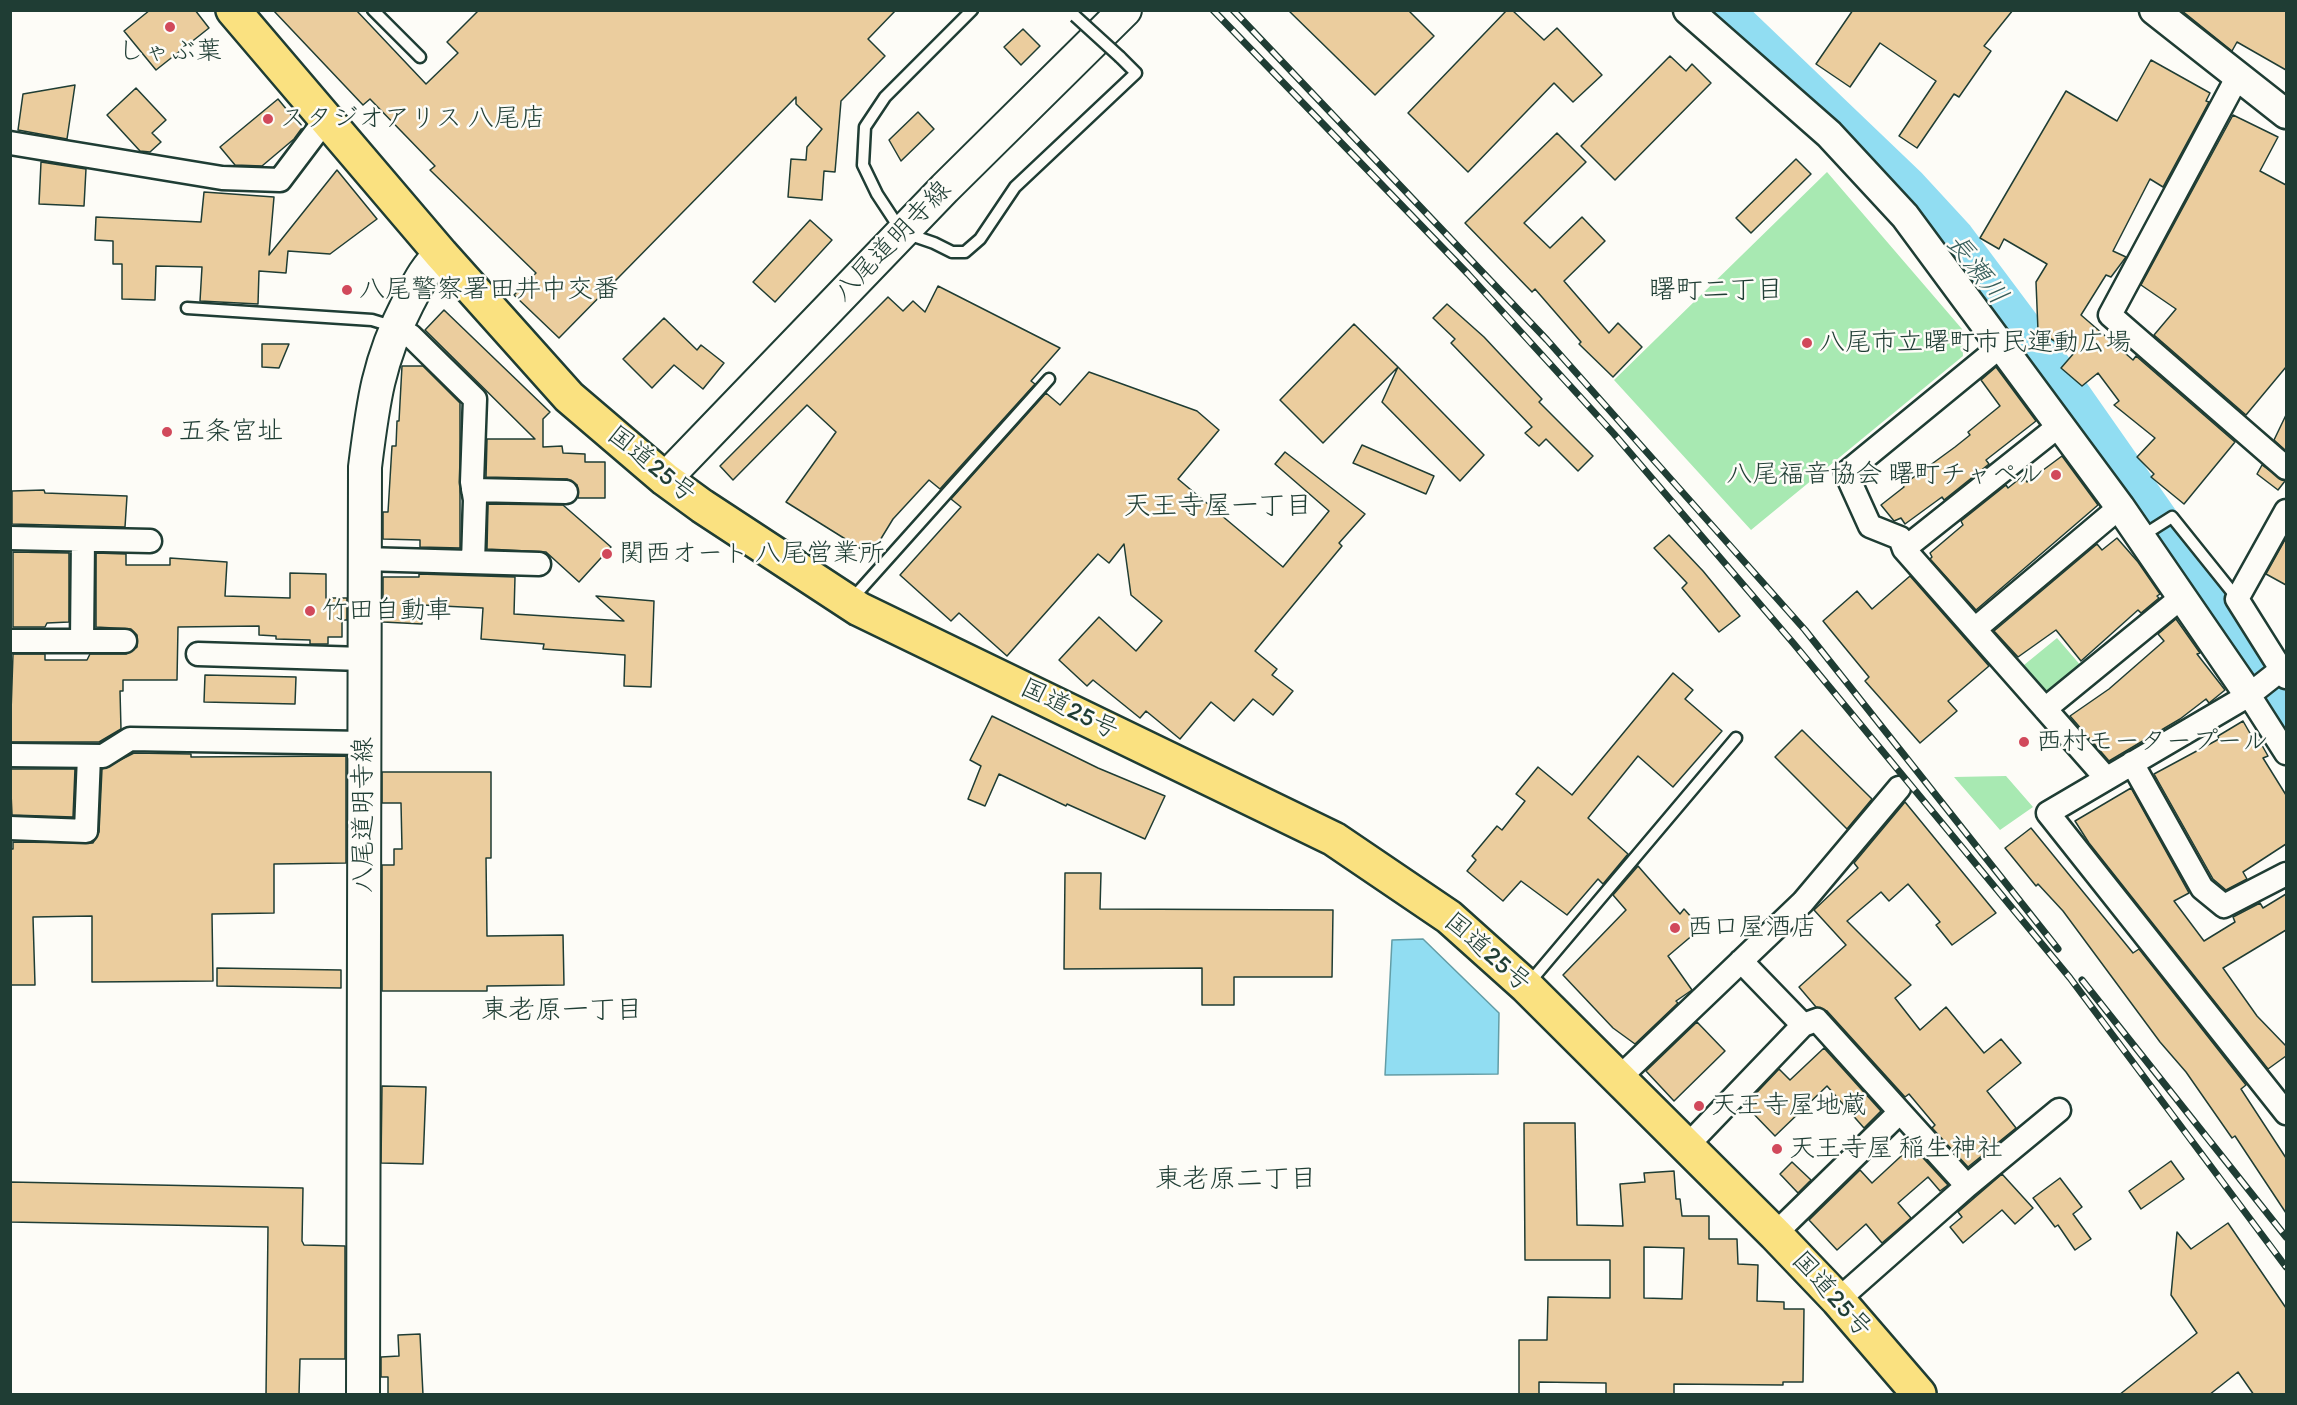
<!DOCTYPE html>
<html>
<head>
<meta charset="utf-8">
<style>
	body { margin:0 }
	#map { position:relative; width:2297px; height:1405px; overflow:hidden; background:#fdfcf7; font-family:Itim,sans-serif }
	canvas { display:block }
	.frame { position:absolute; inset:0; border:12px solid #1f3d34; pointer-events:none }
</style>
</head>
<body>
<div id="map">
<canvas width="2297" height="1405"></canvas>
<div class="frame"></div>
</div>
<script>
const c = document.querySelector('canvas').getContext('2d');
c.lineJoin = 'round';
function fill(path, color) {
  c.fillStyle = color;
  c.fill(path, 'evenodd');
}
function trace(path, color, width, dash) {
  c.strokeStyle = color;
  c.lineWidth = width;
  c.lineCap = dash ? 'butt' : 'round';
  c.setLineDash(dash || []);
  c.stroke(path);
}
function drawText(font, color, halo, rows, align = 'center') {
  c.font = font + ' Itim,"Klee One",sans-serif';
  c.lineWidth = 5;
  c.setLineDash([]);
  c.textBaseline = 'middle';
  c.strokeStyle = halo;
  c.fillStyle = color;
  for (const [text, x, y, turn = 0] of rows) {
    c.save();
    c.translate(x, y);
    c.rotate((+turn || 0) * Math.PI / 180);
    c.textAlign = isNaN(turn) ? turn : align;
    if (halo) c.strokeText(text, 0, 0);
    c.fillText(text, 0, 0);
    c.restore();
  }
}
const green = new Path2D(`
	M1827,172L1962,329L1963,356L1751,530L1614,380Z
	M2057,638L2082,667L2048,694L2024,665Z
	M2006,776L2033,807L2000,830L1954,777Z`);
const water = new Path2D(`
	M1423,939L1499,1013L1498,1074L1385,1075L1392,940Z`);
const river = new Path2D(`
	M1721,10L1907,188L1954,239L2052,370L2213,600L2286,717`);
const building = new Path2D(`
	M150,10H195L209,28L156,70L124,31Z
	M273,10H356L426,84L458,53L447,42L479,10H896L868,39L885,56L841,101L835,172L824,171L822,200L788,197L791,159L806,160L807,147L822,129L796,104V97L559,338L514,295L536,273L430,170L435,166L370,99L363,105Z
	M1288,10H1408L1434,36L1375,95Z
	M1507,10H1512L1544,40L1557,28L1602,75L1573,102L1554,83L1468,172L1408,113Z
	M1853,10H2013L1984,46L1991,51L1959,97L1954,94L1917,148L1899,136L1936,81L1880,43L1850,87L1816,64Z
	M2181,10H2286V70L2237,42L2232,51Z
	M1023,29L1040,46L1021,65L1004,47Z
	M1670,56L1686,71L1692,64L1711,83L1615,180L1581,146Z
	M2151,60L2210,93L2206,101L2209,102L2163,187L2150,179L2113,251L2126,257L2111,277L2106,275L2081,315L2133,360L2136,356L2235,442L2184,504L2151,477L2154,474L2137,457L2155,438L2114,405L2119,401L2098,373L2082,386L2061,368L2074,353L2038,331L2036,282L2047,264L2004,239L1999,249L1980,238L2066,91L2117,121Z
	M75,85L67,139L18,130L23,94Z
	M136,88L166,120L152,133L161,142L150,152L140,151L107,115Z
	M278,99L302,128L294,139L262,166L235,165L220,147Z
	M918,112L934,129L901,161L889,140Z
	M2233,115L2278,137L2260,171L2286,185V367L2246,415L2154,335L2176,309L2141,285Z
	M1557,133L1586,162L1524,223L1550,248L1582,217L1605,241L1564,281L1609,333L1618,323L1642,347L1613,377L1579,344L1581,342L1535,289L1532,292L1465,223Z
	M1796,159L1811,174L1751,233L1736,218Z
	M41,162L86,169L84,206L39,204Z
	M337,170L377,219L330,254L288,251L286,273L259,271L258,304L200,301L202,267L156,266L155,300L122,299V264H113V241L95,240L96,217L201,222L204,192L274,197L269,255Z
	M810,220L832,240L775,302L753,282Z
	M938,286L1060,348L1031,381L1035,384L940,489L929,480L893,519L871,555L786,502L836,432L807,405L733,480L720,466L888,297L903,311L913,301L925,312Z
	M1447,304L1484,337L1542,399L1539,402L1593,456L1578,471L1546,439L1539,446L1525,433L1532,427L1451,343L1455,339L1433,318Z
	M444,310L550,412L543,419V447L562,446L563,453L585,454V462H605V498H578L577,485L567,479L486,477L487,439H535L425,330Z
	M664,318L697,350L701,345L724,363L703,389L674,365L652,388L623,359Z
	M1354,324L1398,367L1323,443L1280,400Z
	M262,344H289L279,368L262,367Z
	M402,366H423L460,403V548L420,547V540L383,539V512H388L392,446H396L397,421H399Z
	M1398,367L1484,455L1460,481L1382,402Z
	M1996,367L2036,421L1986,460L1989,464L1944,500L1942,497L1905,524L1901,518L1894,521L1881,505L1904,487L1903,485L1955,447L1970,435L1968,432L2000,406L1981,380Z
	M1089,372L1197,411L1219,430L1178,479L1283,567L1329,511L1275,464L1285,452L1365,514L1339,543L1342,546L1255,651L1277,669L1272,675L1293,691L1273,715L1253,699L1234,721L1211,702L1180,739L1146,711L1140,718L1093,680L1087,686L1059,660L1099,617L1136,651L1162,621L1131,595L1124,544L1109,563L1098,554L1007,656L959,613L951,621L900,575L961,507L951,499L1046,393L1060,405Z
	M2286,415V451L2274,440Z
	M1362,445L1434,476L1426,494L1353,463Z
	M2062,456L2098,505L1976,610L1930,559L1932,557L1930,553L1963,525L1961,521L2006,485L2008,488L2023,476L2027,482Z
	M2262,465L2285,481L2278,490L2257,474Z
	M44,490L45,493L127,496L125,527L12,524V491Z
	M488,504L563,505L611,547L579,582L546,552L487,549Z
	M1669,535L1703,571L1740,616L1719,632L1682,588L1687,583L1654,548Z
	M2117,538L2138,562L2160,594L2157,596L2159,598L2141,613L2138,610L2081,661L2056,630L2018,657L1994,631L2097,544L2102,550Z
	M2286,538V585L2266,574Z
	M13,552L69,553V622L47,623L45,627H13Z
	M96,553L126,554V565H170V558L227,562L225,596L290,598V573L326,574V598H347V620H342V637H328V644H310V640L276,639V636L259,635V626L178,627L177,680H123V691H120L121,729L99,742H10L13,654H45V660H87L90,654H126L137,647V635L131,629L96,627Z
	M419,574L515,577L514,614L624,621L596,596L654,601L651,687L624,686L625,655L543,649L544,644L481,639L483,608L422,605V624L383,622V577H419Z
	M1910,576L1989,666L1948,701L1957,711L1920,743L1865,681L1869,677L1823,621L1857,591L1872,609Z
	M2176,619L2200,653L2197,654L2225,690L2209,703L2206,699L2180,719L2109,761L2070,716L2109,689L2164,641L2158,634Z
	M1673,673L1693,690L1685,699L1722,731L1673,787L1638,756L1588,818L1628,854L1603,884L1598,879L1567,915L1521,881L1503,901L1467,871L1476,860L1472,856L1497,826L1502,830L1525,801L1516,794L1538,767L1572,795Z
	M205,675L296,677L295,704L204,702Z
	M992,716L1098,768L1165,796L1145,839L1067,804L1066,806L999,774L985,806L968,799L981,766L970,760Z
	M2243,721L2255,742L2259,740L2268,756L2263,758L2286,795V844L2243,872L2247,879L2226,890L2213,879L2154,774L2219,739L2218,736Z
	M1802,730L1872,799L1847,829L1775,757Z
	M134,753L191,754V757L346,756V863L274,864V913L212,914L213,981L92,982V916L33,917L35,985H10V849H13V842L93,843L99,832L102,769Z
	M10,769H75L73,817L12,815Z
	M382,772H491V858H486L487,936L563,935L564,985L487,986V991H382V865H394V849H402L401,803H382Z
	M2131,788L2189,893L2174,901L2204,941L2235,922L2233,917L2260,903L2263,908L2286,894V930L2223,968L2257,1016L2286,1046V1056L2268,1069L2089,843L2075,821Z
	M1905,802L1996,913L1952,945L1936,925L1940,922L1908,884L1889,901L1881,892L1847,921L1911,985L1895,998L1920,1030L1946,1007L1984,1053L2001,1039L2021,1063L1987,1091L2016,1128L1968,1167L1932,1128L1935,1125L1909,1094L1905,1097L1827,1011L1816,1007L1799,987L1846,945L1814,910L1858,868L1854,863Z
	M2031,828L2133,953L2139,949L2246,1085L2241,1089L2286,1158V1213L2235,1136L2232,1138L2186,1072L2160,1042L2063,911L2038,884L2036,886L2005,848Z
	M1638,866L1680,914L1684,909L1701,928L1668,956L1692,990L1676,1001L1678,1003L1635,1044L1613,1028L1563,975L1626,910L1613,895Z
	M1065,873H1101L1100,909L1333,910L1332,977H1234V1005H1202V968L1064,969Z
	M217,968L341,970V988L217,986Z
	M1697,1022L1725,1051L1674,1101L1646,1071Z
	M1824,1048L1881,1111L1864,1128L1827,1086L1775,1136L1745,1105L1779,1069L1790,1080Z
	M382,1086L426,1087L423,1164L381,1163Z
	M1524,1123H1575L1577,1225L1623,1226L1620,1184L1645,1182L1644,1173L1674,1171L1676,1199H1680L1682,1216H1709V1239H1737L1738,1264L1758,1265L1757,1301L1784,1302V1309H1804L1803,1382H1783V1385L1674,1384V1395H1606V1383L1539,1382V1395H1519V1340H1547L1548,1297L1610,1298V1260H1525ZM1644,1247L1684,1248L1682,1299L1644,1298Z
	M1912,1146L1948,1185L1940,1191L1928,1177L1898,1203L1911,1218L1882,1243L1866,1224L1837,1250L1809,1220L1860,1170L1872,1183Z
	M2171,1161L2184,1179L2141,1209L2129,1191Z
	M1792,1162L1811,1180L1798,1193L1780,1174Z
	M2002,1174L2033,1208L2015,1224L2002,1210L1963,1243L1950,1227L1962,1217L1958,1212Z
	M2060,1178L2082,1207L2073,1214L2091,1239L2075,1250L2058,1225L2055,1227L2033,1198Z
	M10,1182L303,1188L302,1241L304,1245L345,1246V1359H300L299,1395H266L268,1227L10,1222Z
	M2228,1223L2286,1308V1395H2254L2238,1372L2209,1395H2119L2197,1333L2171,1295L2177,1232L2191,1249Z
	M420,1334L423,1395H388V1377H381V1357L399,1356L398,1335Z`);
const service = new Path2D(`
	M373,10L420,57
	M972,10L885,97L865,127L863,165L877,194L902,232L934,243L952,252H965L980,239L1015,187L1136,73L1120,57
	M187,308L372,320L395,327
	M2142,536L2172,517L2237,598
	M851,600L1049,379
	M1529,983L1736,738`);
const minor = new Path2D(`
	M2238,76L2110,315L2286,468
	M10,143L222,178L280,180L326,119
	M396,327L411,336L475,399L472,482L475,500L473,562
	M2002,345L1846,473L1870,526L1900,538L1904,549L2060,425
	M473,490L566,492
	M2286,511L2237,599L2286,677
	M10,538L150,541
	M1904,549L2106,778
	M364,559L539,564
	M1975,629L2120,507
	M10,641H125
	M82,641L83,540
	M198,654L363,659
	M2282,669L2249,695L2048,813L2286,1113
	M2249,695L2286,753
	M2045,709L2182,597
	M10,755L103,756L130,739L364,743
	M2132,763L2202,888L2224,906L2286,874
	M10,828L86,831L89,756
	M1741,961L1803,1025
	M1619,1078L1803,902L1899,788
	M1687,1146L1803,1025L1817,1020L1967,1186
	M1775,1234L1900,1112
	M1838,1300L1967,1186L2059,1110`);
const tertiary = new Path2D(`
	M1688,10L1829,134L1905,216L2120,507L2249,695
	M2154,10L2286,114`);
const secondary = new Path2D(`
	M665,479L945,188L1125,10
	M363,1394L365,467C373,403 378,361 408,303C418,284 425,268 441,254`);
const trunk = new Path2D(`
	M233,10L441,254L569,397L665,479L702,506L859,609L1334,839L1449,917L1526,986L1775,1234L1838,1300L1919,1394`);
const rail = new Path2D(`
	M1213,10L1468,274L1614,434L1794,644L2070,978L2286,1267
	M1233,10L1547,340L1805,630L2058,949
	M2082,980L2286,1237`);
const serviceBridge = new Path2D(`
	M1075,16L1120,57`);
const markers = [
	[170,27,6,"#d1495b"],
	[268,119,6,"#d1495b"],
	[347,290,6,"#d1495b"],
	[1807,343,6,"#d1495b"],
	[167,432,6,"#d1495b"],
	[2056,475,6,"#d1495b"],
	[607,554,6,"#d1495b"],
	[310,611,6,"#d1495b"],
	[2024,742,6,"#d1495b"],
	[1675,928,6,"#d1495b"],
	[1699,1106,6,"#d1495b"],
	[1777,1149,6,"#d1495b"]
];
const poiNames = [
	["しゃぶ葉",170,52,"center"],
	["スタジオアリス 八尾店",280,119],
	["八尾警察署田井中交番",359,290],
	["八尾市立曙町市民運動広場",1819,343],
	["五条宮址",179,432],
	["八尾福音協会 曙町チャペル",2044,475,"right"],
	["関西オート 八尾営業所",619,554],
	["竹田自動車",322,611],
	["西村モータープール",2036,742],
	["西口屋酒店",1687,928],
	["天王寺屋地蔵",1711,1106],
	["天王寺屋 稲生神社",1789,1149]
];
const streetNames = [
	["八尾道明寺線",893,242,-46],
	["国道25号",651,465,39],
	["国道25号",1069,710,26],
	["八尾道明寺線",364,815,-90],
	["国道25号",1487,953,41],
	["国道25号",1831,1295,48]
];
const waterNames = [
	["長瀬川",1976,270,52]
];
const neighbourhoodNames = [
	["曙町二丁目",1716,291],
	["天王寺屋一丁目",1218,507],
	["東老原一丁目",562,1011],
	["東老原二丁目",1236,1180]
];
fill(green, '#a8e9b2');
fill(water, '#91ddf2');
trace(water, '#639da6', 1.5);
trace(river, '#91ddf2', 42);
fill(building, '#ebcd9e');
trace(building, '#1f3d34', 1.5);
trace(service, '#1f3d34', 15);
trace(minor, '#1f3d34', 27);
trace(tertiary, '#1f3d34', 33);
trace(secondary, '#1f3d34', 36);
trace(trunk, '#1f3d34', 38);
trace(service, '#fdfcf7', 10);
trace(minor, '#fdfcf7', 22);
trace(tertiary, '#fdfcf7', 28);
trace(secondary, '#fdfcf7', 32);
trace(trunk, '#fae180', 33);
trace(rail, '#1f3d34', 7);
trace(rail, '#fdfcf7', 4.5, [14]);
trace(serviceBridge, '#1f3d34', 15, []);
trace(serviceBridge, '#fdfcf7', 10);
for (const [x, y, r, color] of markers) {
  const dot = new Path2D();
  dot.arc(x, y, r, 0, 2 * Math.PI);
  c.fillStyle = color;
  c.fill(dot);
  trace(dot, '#fdfcf7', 2);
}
drawText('26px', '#1f3d34', '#fdfcf7', poiNames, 'left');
drawText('26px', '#1f3d34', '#fdfcf7', streetNames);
drawText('italic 27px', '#365d5a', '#fdfcf7', waterNames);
drawText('27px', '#1f3d34', '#fdfcf7', neighbourhoodNames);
</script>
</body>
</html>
